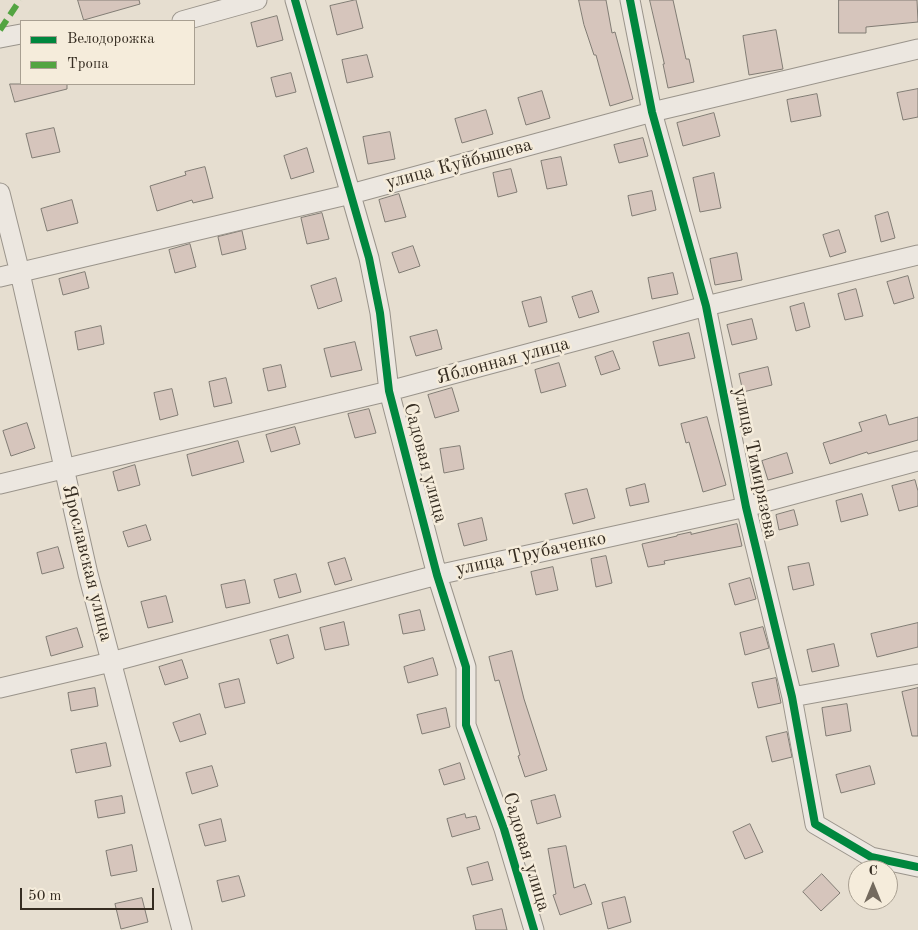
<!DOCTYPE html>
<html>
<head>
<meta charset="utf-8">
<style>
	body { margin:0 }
	#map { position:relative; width:918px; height:930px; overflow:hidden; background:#e6ded0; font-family:"Old Standard TT",serif }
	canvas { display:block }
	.legend { position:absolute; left:20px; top:20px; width:175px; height:65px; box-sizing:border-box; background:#f5ecdb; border:1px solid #a89f91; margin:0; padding:6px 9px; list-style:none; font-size:15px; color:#352c21 }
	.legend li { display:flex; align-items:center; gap:10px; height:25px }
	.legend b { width:25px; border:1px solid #a89f91 }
	.north { position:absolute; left:848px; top:860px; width:50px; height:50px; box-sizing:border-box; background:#f5ecdb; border:1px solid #a89f91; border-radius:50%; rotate:0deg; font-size:14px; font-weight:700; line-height:20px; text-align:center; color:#352c21 }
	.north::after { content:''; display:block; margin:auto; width:18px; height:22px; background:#736a5e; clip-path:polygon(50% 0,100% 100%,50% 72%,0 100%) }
	.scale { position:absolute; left:20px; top:888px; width:134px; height:22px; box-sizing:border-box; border:2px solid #352c21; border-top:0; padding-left:6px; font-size:15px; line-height:18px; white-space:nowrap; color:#352c21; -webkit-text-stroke:4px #f5ecdb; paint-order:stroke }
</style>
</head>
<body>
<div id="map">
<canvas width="918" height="930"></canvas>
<ul class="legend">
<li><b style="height:6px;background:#00873e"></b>Велодорожка</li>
<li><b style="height:6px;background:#53a441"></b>Тропа</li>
</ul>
<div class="north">С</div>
<div class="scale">50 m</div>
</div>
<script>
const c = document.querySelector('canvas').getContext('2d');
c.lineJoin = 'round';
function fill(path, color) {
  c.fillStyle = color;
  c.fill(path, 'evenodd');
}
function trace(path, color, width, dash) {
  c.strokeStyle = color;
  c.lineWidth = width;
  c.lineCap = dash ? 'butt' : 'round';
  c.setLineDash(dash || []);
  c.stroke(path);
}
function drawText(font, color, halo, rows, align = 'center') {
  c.font = font + ' "Old Standard TT",serif';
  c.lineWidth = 5;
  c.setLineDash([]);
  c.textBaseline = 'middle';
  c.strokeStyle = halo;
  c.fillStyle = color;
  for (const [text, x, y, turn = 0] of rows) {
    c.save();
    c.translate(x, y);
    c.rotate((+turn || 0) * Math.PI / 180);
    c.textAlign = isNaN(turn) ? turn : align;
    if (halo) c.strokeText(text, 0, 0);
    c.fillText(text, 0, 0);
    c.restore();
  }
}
const building = new Path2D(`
	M78,0H139L140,4L84,20Z
	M356,0L363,28L337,35L330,6Z
	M579,0H606L612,33L615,32L633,99L610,106L596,55H594L584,25Z
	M650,0H673L686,59H689L694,82L668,88L663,64H664Z
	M839,0H917L918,22L866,27V33H839Z
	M277,16L283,40L257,47L251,23Z
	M776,30L783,69L749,75L743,36Z
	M367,55L373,77L347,83L342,60Z
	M291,73L296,92L276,97L271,78Z
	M10,84H67V89L15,102Z
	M918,89V117L903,120L897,93Z
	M542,91L550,118L526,125L518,98Z
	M817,94L821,116L791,122L787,100Z
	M486,110L493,134L462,143L455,119Z
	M714,113L720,136L683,146L677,123Z
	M54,128L60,152L32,158L26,134Z
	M390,132L395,159L368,164L363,137Z
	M643,138L648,156L619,163L614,145Z
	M307,148L314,172L291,179L284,156Z
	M561,157L567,185L547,189L541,161Z
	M205,167L213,198L193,203L192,200L157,211L150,186L186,175L185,172Z
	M511,169L517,192L498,197L493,173Z
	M714,173L721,208L700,212L693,178Z
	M652,191L656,210L632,216L628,196Z
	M399,194L406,217L385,222L379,200Z
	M72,200L78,223L47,231L41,209Z
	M888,212L895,238L881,242L875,216Z
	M322,213L329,239L307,244L301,218Z
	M839,230L846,252L830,257L823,235Z
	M242,231L246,249L222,255L218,237Z
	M190,244L196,267L175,273L169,250Z
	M413,246L420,266L399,273L392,253Z
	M737,253L742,280L715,285L710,259Z
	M85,272L89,288L63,295L59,279Z
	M673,273L678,294L652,299L648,278Z
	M908,276L914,298L894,304L887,282Z
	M336,278L342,301L318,309L311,286Z
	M856,289L863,316L845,320L838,294Z
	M592,291L599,312L579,318L572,297Z
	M541,297L547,322L529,327L522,302Z
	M804,303L810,327L796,331L790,307Z
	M752,319L757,339L732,345L727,325Z
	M101,326L104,344L78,350L75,332Z
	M437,330L442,349L416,356L410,337Z
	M689,333L695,358L659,366L653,342Z
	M355,342L362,370L331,377L324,349Z
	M613,351L620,369L601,375L595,357Z
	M559,363L566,386L541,393L535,370Z
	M281,365L286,387L268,391L263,369Z
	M768,367L772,385L743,392L739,374Z
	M226,378L232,403L214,407L209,382Z
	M452,388L459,411L435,418L428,395Z
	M172,389L178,415L160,420L154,393Z
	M369,409L376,433L355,438L348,414Z
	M886,415L889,425L918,417V440L868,454L867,452L830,464L823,443L862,431L859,423Z
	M707,417L726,485L703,492L689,442L686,443L681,424Z
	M27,423L35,448L11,456L3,431Z
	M295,427L300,444L271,452L266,435Z
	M238,441L244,462L192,476L187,455Z
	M460,446L464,469L444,473L440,449Z
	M787,453L793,473L768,480L762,461Z
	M135,465L140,485L118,491L113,472Z
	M915,480L918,491V506L899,511L892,486Z
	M645,484L649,502L630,506L626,489Z
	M587,489L595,518L573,524L565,494Z
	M862,494L868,515L841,522L836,501Z
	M794,510L798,525L779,530L776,515Z
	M482,518L487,540L464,546L458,524Z
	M737,524L742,546L664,561L665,564L648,567L642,544L677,536V535L691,532V534Z
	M146,525L151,540L128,547L123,532Z
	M58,547L64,568L42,574L37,553Z
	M606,556L612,583L596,587L591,559Z
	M345,558L352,580L335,585L328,563Z
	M809,563L814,585L793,590L788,567Z
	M553,567L558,590L536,595L531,572Z
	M296,574L301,592L279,598L274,580Z
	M750,578L756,599L735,605L729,584Z
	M245,580L250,603L226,608L221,585Z
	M166,596L173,622L148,628L141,602Z
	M420,610L425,630L403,634L399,615Z
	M344,622L349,645L325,650L320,628Z
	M918,623V647L877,657L871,634Z
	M763,627L769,648L745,655L740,633Z
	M77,628L83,647L51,656L46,637Z
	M288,635L294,658L277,664L270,640Z
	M834,644L839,666L812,672L807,650Z
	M512,651L524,699L547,770L525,777L518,756L520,755L499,680L495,681L489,657Z
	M433,658L438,675L408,683L404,667Z
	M182,660L188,678L165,685L159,667Z
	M776,678L781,703L758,708L752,683Z
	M239,679L245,703L225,708L219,684Z
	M95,688L98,706L71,711L68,693Z
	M918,688V736H912L902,692Z
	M847,704L851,731L826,736L822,708Z
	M446,708L450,727L422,734L417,715Z
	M200,714L206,734L180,742L173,723Z
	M787,732L792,757L772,762L766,737Z
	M106,743L111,766L76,773L71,750Z
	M460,763L465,779L444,785L439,770Z
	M212,766L218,786L192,794L186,773Z
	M870,766L875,784L841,793L836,775Z
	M555,795L561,817L537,824L531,801Z
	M122,796L125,813L98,818L95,801Z
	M465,814L466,818L476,816L480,829L452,837L447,819Z
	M221,819L226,841L205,846L199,825Z
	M750,824L763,852L745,859L733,832Z
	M132,845L137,871L111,876L106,851Z
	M566,846L574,888L585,884L592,904L560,915L553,895L556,894L548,849Z
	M488,862L493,880L472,885L467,868Z
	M822,874L840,893L821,911L803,892Z
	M239,876L245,896L222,902L217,881Z
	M625,897L631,922L608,929L602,903Z
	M142,898L148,922L121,929L115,904Z
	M502,909L507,930H476L473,916Z`);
const minor = new Path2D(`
	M295,0L369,258L380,313L389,391L437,575L466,667V725L504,829L534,930
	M630,0L652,112L706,306L746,507L792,697L815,824L871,857L918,867
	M182,21L257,0
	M0,38L21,34
	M0,193L20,273L88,574L182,930
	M0,277L351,194L652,112L918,49
	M0,484L389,391L706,306L918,255
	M0,688L111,662L437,575L746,507L918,461
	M792,697L918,674`);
const quiet = new Path2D(`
	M0,30L20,0`);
const cycleway = new Path2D(`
	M295,0L369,258L380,313L389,391L437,575L466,667V725L504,829L534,930
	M630,0L652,112L706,306L746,507L792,697L815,824L871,857L918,867`);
const streetNames = [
	["улица Куйбышева",459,164,-15],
	["Яблонная улица",503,361,-15],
	["Садовая улица",425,463,75],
	["улица Тимирязева",755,463,78],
	["улица Трубаченко",531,554,-12],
	["Ярославская улица",87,563,76],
	["Садовая улица",526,852,73]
];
fill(building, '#d6c5bc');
trace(building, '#817c74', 1);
trace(minor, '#9a948b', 21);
trace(minor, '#ece7e0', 19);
trace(quiet, '#53a441', 6, [12, 6]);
trace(cycleway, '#00873e', 8);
drawText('19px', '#352c21', '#f5ecdb', streetNames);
</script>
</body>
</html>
